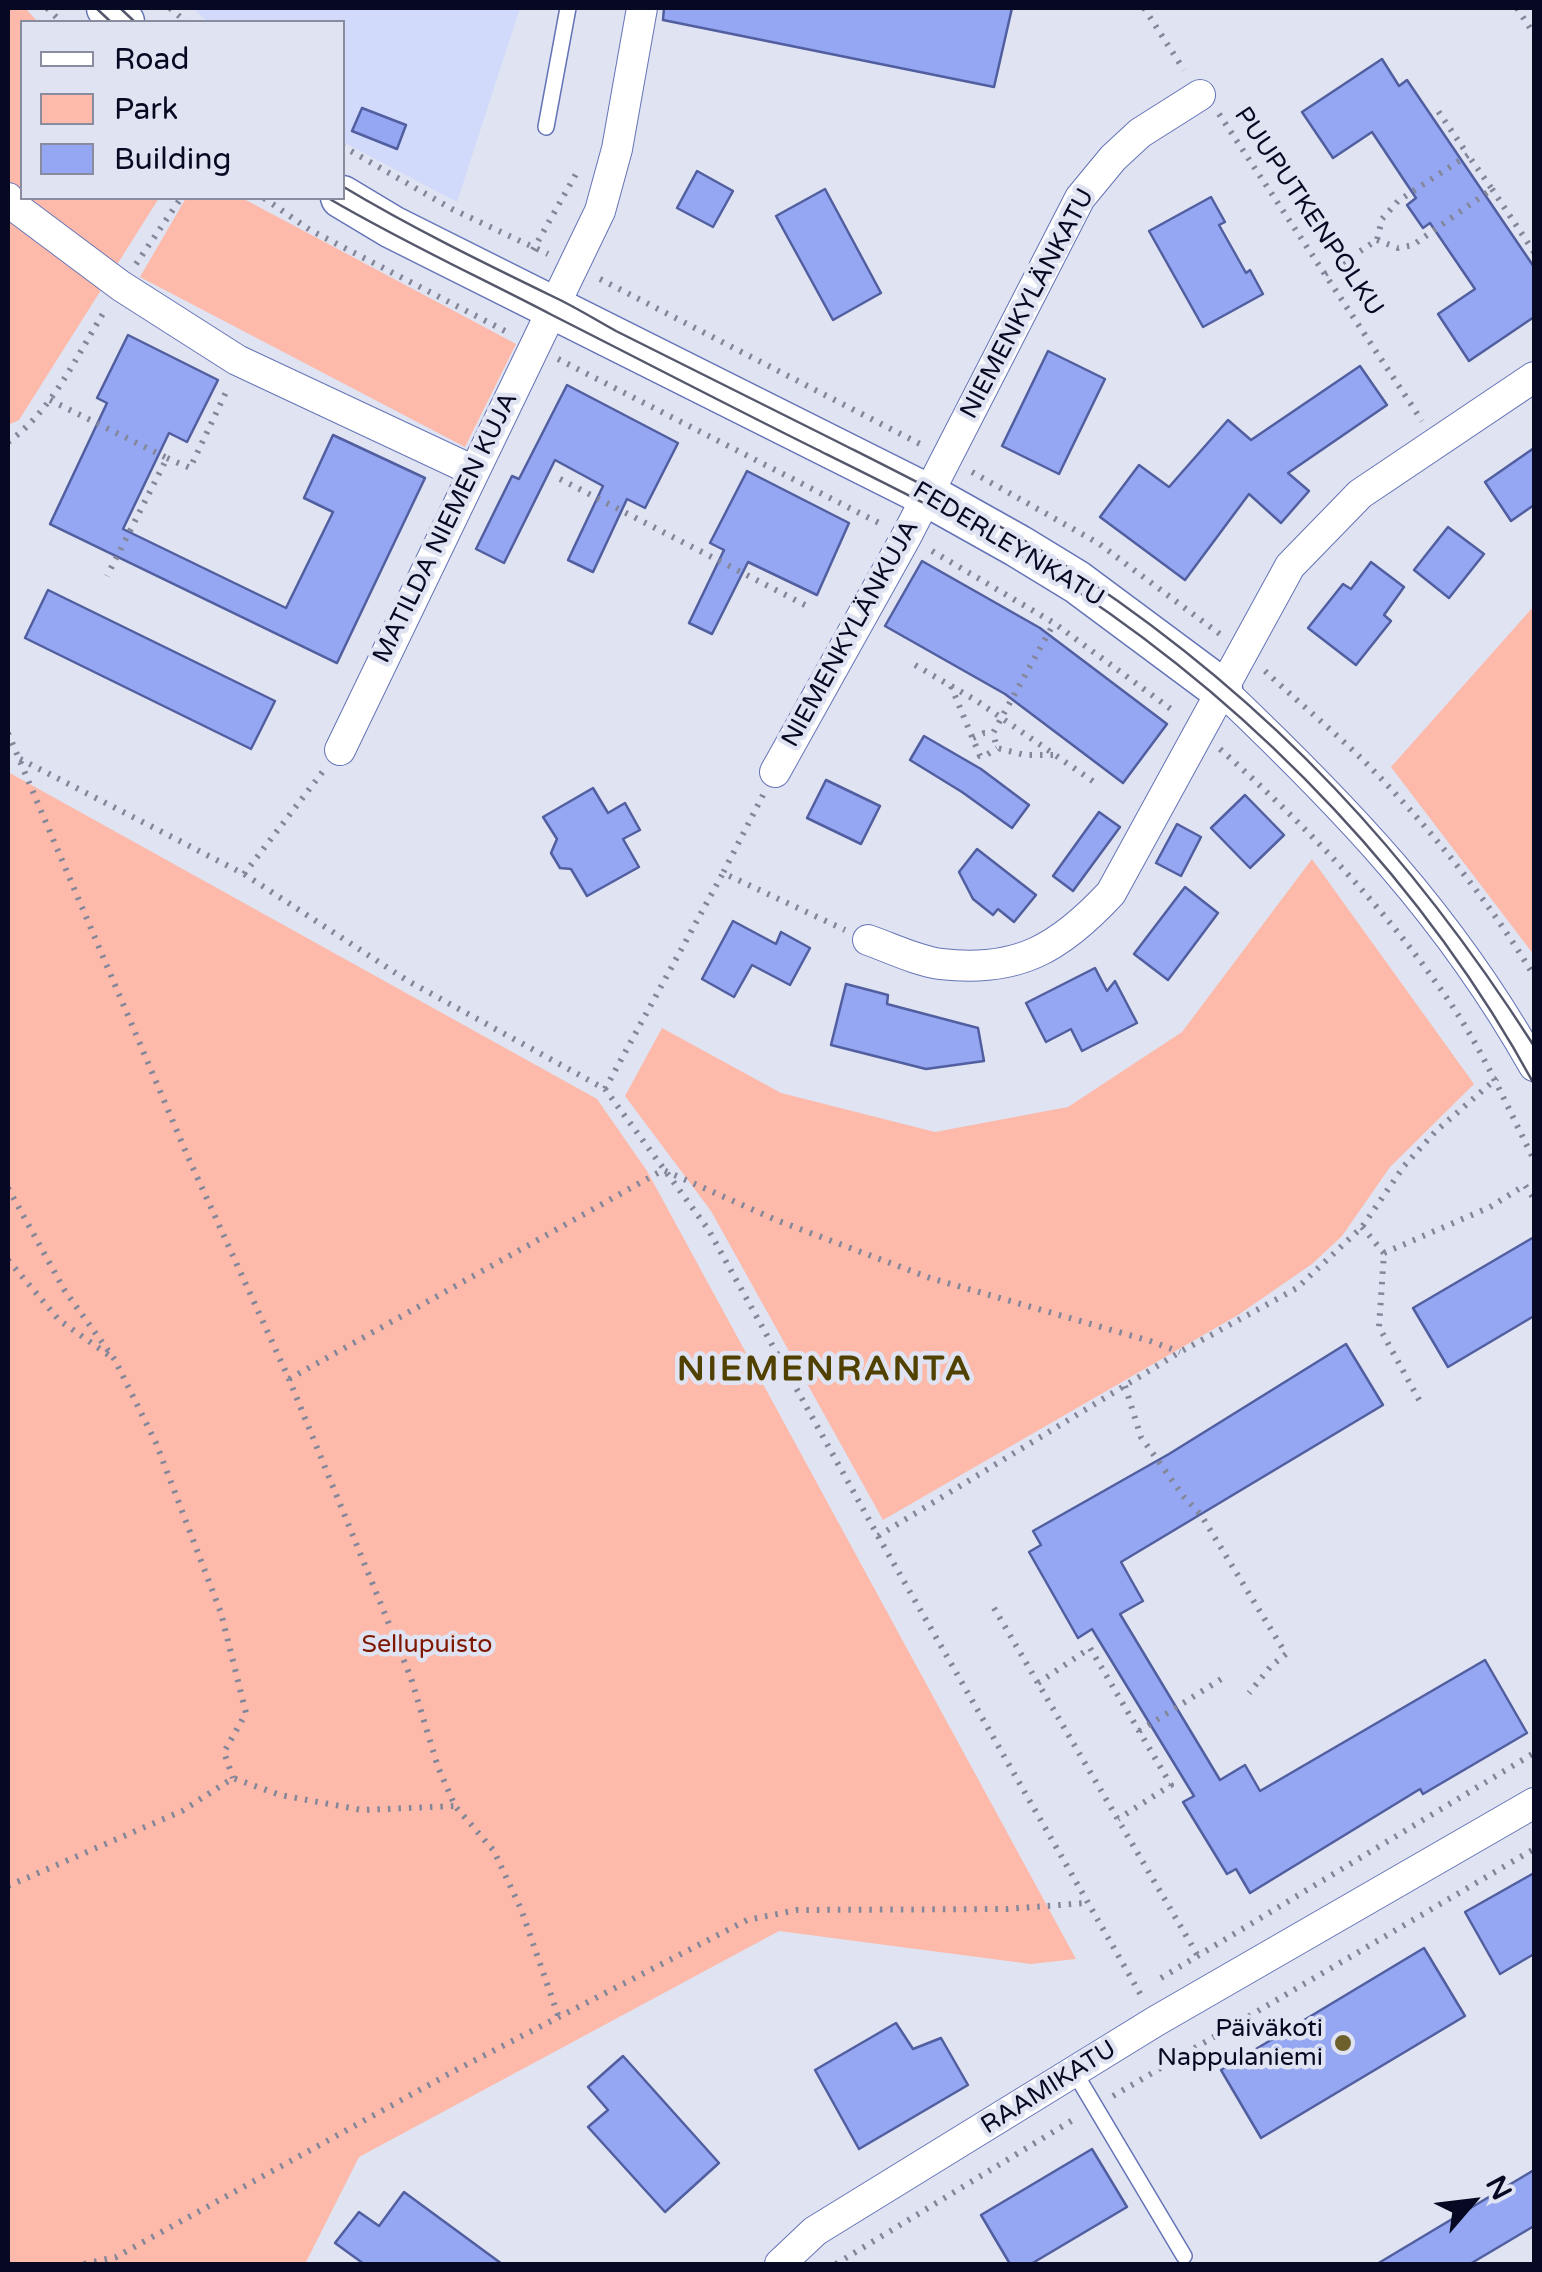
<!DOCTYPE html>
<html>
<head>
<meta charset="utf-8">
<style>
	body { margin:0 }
	#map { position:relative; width:1542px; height:2272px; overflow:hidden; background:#dfe3f2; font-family:"Varela Round",sans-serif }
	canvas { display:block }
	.frame { position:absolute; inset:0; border:10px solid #070922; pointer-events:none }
	.legend { position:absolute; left:20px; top:20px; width:325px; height:180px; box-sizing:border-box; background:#dfe3f2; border:2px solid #898c9f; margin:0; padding:12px 18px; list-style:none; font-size:30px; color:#070922 }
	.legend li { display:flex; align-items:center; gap:20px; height:50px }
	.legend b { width:50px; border:2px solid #898c9f }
	.north { position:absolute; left:1422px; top:2152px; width:100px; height:100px; -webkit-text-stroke:8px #dfe3f2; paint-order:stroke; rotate:62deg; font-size:28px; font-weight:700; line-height:40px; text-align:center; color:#070922 }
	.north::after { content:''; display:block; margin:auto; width:35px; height:45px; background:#070922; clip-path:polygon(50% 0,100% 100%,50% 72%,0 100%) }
</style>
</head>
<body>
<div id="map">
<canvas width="1542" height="2272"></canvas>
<div class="frame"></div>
<ul class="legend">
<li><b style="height:12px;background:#fff"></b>Road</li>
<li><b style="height:28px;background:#fdb9a9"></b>Park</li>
<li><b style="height:28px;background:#95a6f2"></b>Building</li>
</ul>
<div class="north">N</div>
</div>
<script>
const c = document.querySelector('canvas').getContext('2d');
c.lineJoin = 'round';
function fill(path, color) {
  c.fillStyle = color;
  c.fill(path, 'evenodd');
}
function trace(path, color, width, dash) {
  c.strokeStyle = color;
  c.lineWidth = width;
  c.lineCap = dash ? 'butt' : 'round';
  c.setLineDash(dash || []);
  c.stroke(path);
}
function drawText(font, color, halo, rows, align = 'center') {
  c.font = font + ' "Varela Round",sans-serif';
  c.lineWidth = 9;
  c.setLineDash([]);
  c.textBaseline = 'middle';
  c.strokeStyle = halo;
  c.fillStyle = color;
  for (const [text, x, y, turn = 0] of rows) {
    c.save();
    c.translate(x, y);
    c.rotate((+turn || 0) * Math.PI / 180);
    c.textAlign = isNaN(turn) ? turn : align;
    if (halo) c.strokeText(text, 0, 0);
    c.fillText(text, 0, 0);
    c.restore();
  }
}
const built = new Path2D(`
	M193,8H520L457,202L343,142L342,22H208Z`);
const green = new Path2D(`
	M8,8H25L38,22H22V198H159L19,420L8,425Z
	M186,198H242L516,344L465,447L140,277Z
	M1534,606V955L1391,767Z
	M8,772L597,1099L647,1171L1076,1959L1031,1964L779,1931L359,2157L305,2264H8Z
	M1312,859L1474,1084L1390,1167L1342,1236L1312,1264L1238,1315L883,1520L711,1211L625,1096L662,1028L781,1093L935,1132L1068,1107L1182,1032Z`);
const building = new Path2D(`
	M664,8H1012L994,87L663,20Z
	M1382,59L1399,86L1407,80L1534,267V317L1469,361L1438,314L1475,289L1430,223L1423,228L1407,205L1416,198L1372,132L1333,158L1302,112Z
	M362,108L406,125L397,149L352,131Z
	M697,171L733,191L713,227L677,208Z
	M825,189L881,293L833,320L776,216Z
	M1211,197L1225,222L1219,225L1246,273L1250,270L1263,294L1203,327L1149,231Z
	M128,335L218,380L187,442L169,433L123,529L286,608L333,512L304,498L333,435L425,478L337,663L50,524L107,403L97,398Z
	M1048,351L1105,379L1059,474L1002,446Z
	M1360,366L1387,405L1288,473L1309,491L1281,523L1249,494L1185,580L1100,517L1139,465L1169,487L1228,420L1251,440Z
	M567,385L678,443L645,508L627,499L593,572L568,560L603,486L555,460L504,563L476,549L512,476L519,479Z
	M1534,448V505L1511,521L1485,482Z
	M747,471L849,523L817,595L748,562L712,634L689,623L724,550L710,543Z
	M1448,527L1484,554L1449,598L1414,570Z
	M922,561L1040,628L1167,724L1123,783L1005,694L885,626Z
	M1371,562L1404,587L1384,615L1391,621L1356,665L1308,628L1343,584L1351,589Z
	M48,590L275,701L251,749L25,638Z
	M924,736L981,769L1029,805L1012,828L962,792L910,760Z
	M826,780L880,806L861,844L807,818Z
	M593,788L608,813L625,803L640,830L623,839L639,867L587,896L571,869L560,868L551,853L557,839L543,817Z
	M1245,795L1284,835L1250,868L1211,828Z
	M1099,812L1120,827L1073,891L1053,876Z
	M1177,824L1201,837L1181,876L1156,863Z
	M977,849L1036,895L1014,922L998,909L993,915L973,899L959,872Z
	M1185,887L1218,913L1168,980L1134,954Z
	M733,921L776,944L781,932L810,948L790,985L752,965L734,997L702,979Z
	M1095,968L1107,991L1115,981L1137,1023L1082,1051L1071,1029L1046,1042L1026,1003Z
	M846,984L888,995L887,1004L978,1028L984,1061L926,1069L831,1045Z
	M1534,1237V1316L1448,1367L1413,1308Z
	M1346,1344L1383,1405L1121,1562L1143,1601L1120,1614L1220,1780L1245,1765L1260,1791L1485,1660L1527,1733L1423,1794L1420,1789L1250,1893L1236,1869L1227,1874L1183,1802L1194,1796L1092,1629L1078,1638L1029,1552L1041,1545L1033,1531L1169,1454Z
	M1534,1873V1954L1500,1974L1465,1912Z
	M1424,1948L1465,2016L1261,2138L1221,2070Z
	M896,2023L913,2049L941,2038L968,2085L859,2149L815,2070Z
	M623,2056L719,2163L665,2212L588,2127L608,2110L588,2087Z
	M1092,2149L1127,2207L1031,2264H1010L981,2215Z
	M1534,2170V2226L1470,2264H1377Z
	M404,2192L502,2264H364L335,2243L359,2212L379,2226Z`);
const path = new Path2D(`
	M47,8L61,22
	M170,8L186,22
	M1144,8L1184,70
	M1517,8L1534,34
	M1219,114L1422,421
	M342,146L452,209L548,254
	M1492,189L1534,252
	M264,198L310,230L507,332
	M1377,240L1398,248L1413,245L1492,189L1468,155
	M533,250L576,174
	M136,264L181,198
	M1325,274L1377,240L1382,219L1398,201L1468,155L1438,111
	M600,279L922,445
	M558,359L881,524
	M50,400L167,458L107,576
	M8,442C52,411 76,357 104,312
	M167,458L190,468L228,388
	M972,472L1098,543L1221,635
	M560,479L805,605
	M932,551L1054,623L1175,712
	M915,665L977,701L1097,784
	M1265,671C1297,701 1331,729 1362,759C1426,823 1488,899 1534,976
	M951,686L980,756H985L997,748
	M8,733L188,1157L289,1379L411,1678L438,1767L455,1806L494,1851L521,1909L559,2018
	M973,738L984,733H993
	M1220,749C1306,826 1386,908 1451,1004C1484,1053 1508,1108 1534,1160
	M1053,755H1025L997,748L993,733L1054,623
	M20,759L244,874L408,981L605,1089L708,1229L878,1536L1142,1997
	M763,795L723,873L845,930
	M244,874L324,770
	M605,1089L723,873
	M8,1188L65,1291L115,1360L156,1443L221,1613L246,1713L224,1752L233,1778
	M1362,1227L1384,1253L1379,1327L1423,1407
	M1384,1253L1490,1207L1525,1185L1534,1199
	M8,1260L59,1320L110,1356
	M289,1379L663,1170L776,1220L930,1278L1150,1341L1180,1352
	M1125,1386L1141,1437L1184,1497L1201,1515L1286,1654L1271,1666L1249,1693
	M878,1536L1180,1352L1297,1288L1362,1227L1404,1166L1436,1131L1497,1078
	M994,1608L1198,1956
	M1038,1683L1090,1648L1171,1785L1118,1819
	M1139,1731L1226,1676
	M8,1886L182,1811L233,1778L280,1795L362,1810L455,1806
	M1161,1978L1534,1753
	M1113,2096L1534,1849
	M84,2264L116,2257L456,2070L747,1920L797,1910L1007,1909L1086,1903
	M836,2264L1076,2118`);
const lane = new Path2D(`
	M546,127L568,8
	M1075,2073L1184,2256`);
const street = new Path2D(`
	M8,198L18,209L121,286L237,360L474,471
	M1221,689C1346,808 1449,915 1534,1066
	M340,750L600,211L617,149L642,8
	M775,772L906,537L1080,198L1113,158L1140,133L1200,95
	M868,940C891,948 917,961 941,964C1018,973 1060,948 1111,893L1290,566L1360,494L1534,377
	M780,2264L815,2231L1156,2021L1534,1803`);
const secondary = new Path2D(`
	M108,8L123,22
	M342,197L392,227L927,495L1018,546L1077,582L1221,689`);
const tram = new Path2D(`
	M96,8L111,22
	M120,8L135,22
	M342,186C412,228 484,263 556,298C577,308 596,320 616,331C688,367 760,403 832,439C917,482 1003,524 1083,577C1274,705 1411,854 1534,1046
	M328,198C401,241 477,276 552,315C641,360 729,406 818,450C905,493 993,536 1074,589C1262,714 1426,886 1534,1084`);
const markers = [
	[1343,2043,10,"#6e602d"]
];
const streetNames = [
	["PUUPUTKENPOLKU",1308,212,56],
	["NIEMENKYLÄNKATU",1028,304,-62],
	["MATILDA NIEMEN KUJA",446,528,-64],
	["FEDERLEYNKATU",1008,545,31],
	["NIEMENKYLÄNKUJA",851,634,-61],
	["RAAMIKATU",1049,2088,-32]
];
const parkNames = [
	["Sellupuisto",427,1645]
];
const poiNames = [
	["Päiväkoti",1323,2029],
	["Nappulaniemi",1323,2058]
];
const districtNames = [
	["NIEMENRANTA",825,1371]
];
fill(built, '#d1dafa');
fill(green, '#fdb9a9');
fill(building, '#95a6f2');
trace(building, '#515e9f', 2.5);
trace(lane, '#6574b6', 18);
trace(street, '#6574b6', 32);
trace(secondary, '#6574b6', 45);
trace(path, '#84879a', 6, [2.5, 8]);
trace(lane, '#fff', 15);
trace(street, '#fff', 30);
trace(secondary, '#fff', 42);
trace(tram, '#55586d', 2.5);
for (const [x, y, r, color] of markers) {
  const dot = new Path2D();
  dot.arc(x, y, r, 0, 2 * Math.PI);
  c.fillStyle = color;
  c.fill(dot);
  trace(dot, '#dfe3f2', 4);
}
drawText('25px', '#070922', '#dfe3f2', streetNames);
drawText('25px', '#7f1700', '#dfe3f2', parkNames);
drawText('25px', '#070922', '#dfe3f2', poiNames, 'right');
c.letterSpacing = '2.5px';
drawText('bold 35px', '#514100', '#dfe3f2', districtNames);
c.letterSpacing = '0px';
</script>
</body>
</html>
